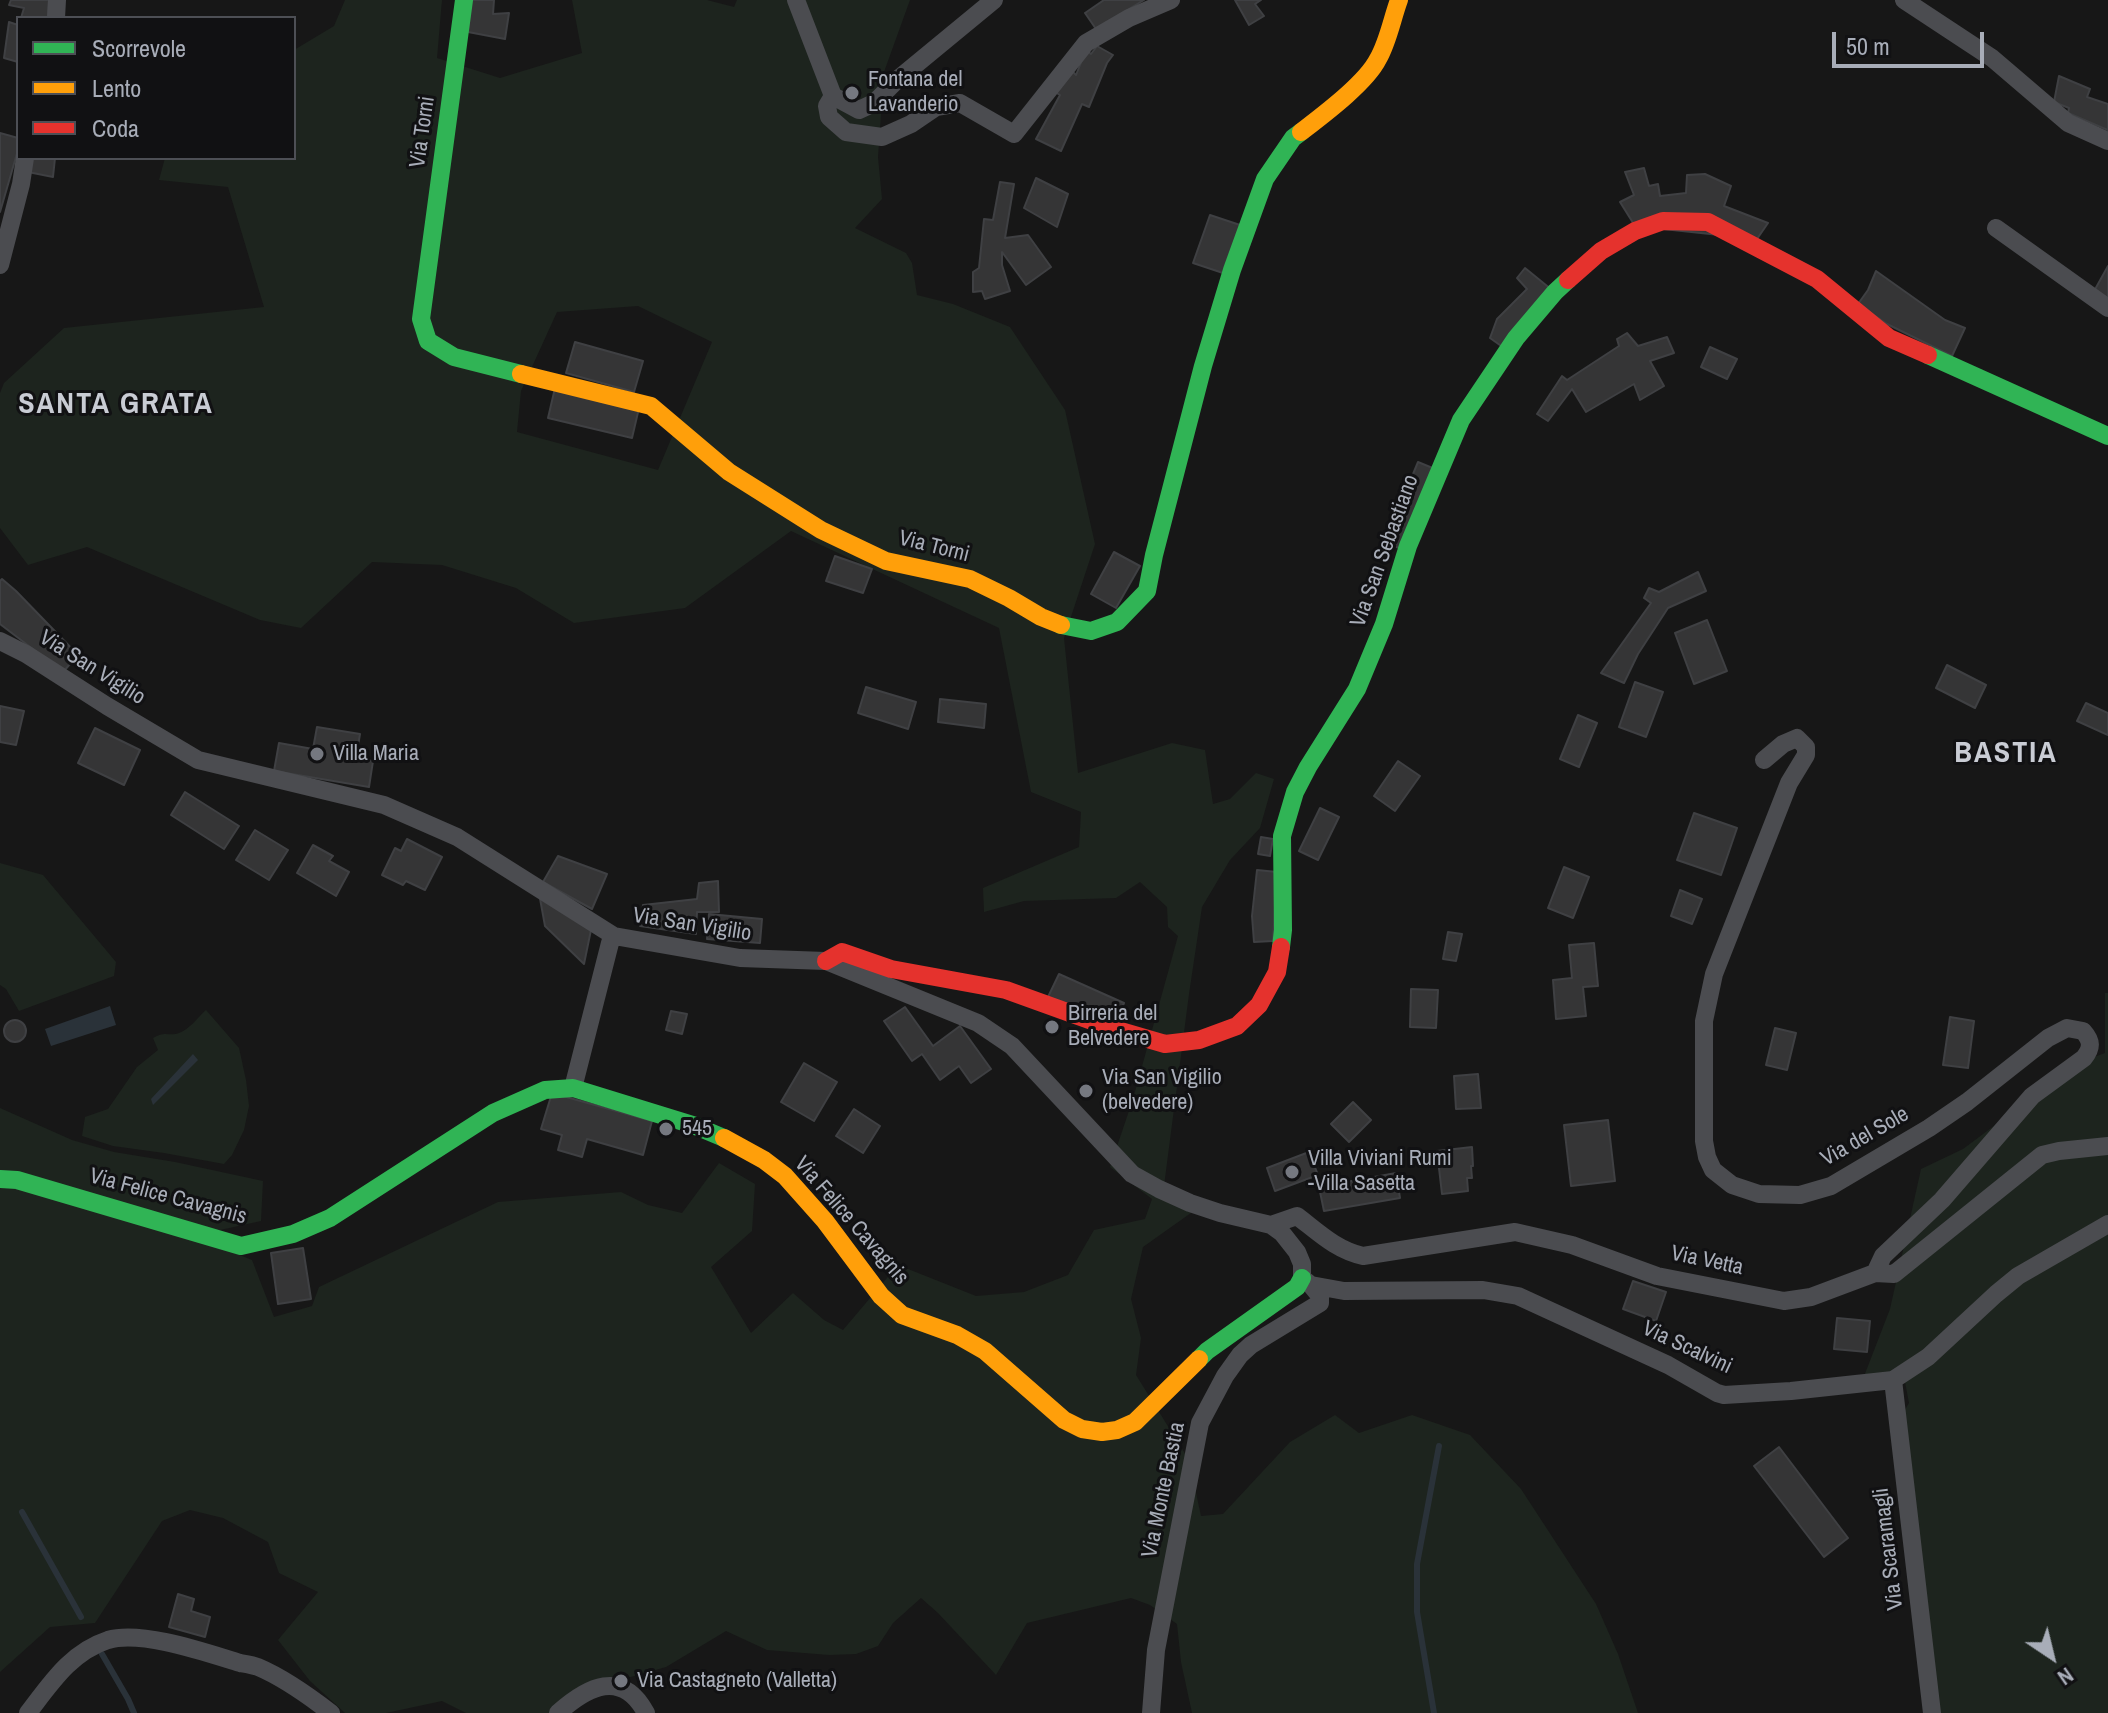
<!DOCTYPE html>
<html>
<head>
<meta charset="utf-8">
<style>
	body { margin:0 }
	#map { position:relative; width:2108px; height:1713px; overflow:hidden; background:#171717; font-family:"Archivo Narrow",sans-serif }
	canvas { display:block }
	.legend { position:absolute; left:16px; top:16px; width:280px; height:144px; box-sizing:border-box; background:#111113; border:2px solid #4d4f55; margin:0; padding:10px 14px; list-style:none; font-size:24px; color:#a8adb8 }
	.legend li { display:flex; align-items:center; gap:16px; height:40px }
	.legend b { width:40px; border:2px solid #4d4f55 }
	.north { position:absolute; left:2012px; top:1617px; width:80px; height:80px; -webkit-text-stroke:6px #111113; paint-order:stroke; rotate:145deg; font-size:22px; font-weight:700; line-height:32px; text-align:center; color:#a8adb8 }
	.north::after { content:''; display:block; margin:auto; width:28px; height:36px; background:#a8adb8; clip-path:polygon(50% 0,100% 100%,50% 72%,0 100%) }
	.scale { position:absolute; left:1832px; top:32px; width:152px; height:36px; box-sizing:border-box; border:4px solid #a8adb8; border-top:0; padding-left:10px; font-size:24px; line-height:28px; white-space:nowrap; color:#a8adb8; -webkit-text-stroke:6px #111113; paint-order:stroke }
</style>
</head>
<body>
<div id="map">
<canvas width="2108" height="1713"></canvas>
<ul class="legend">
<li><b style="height:10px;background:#30b455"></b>Scorrevole</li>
<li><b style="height:10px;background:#ff9f0a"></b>Lento</li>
<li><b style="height:10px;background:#e5322d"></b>Coda</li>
</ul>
<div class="north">N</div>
<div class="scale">50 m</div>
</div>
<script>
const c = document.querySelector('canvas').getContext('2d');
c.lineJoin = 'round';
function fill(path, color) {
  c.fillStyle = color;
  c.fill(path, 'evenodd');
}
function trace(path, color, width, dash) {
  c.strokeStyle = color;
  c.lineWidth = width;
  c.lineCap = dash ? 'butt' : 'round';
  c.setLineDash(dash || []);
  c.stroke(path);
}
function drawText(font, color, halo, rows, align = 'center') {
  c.font = font + ' "Archivo Narrow",sans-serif';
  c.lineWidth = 6;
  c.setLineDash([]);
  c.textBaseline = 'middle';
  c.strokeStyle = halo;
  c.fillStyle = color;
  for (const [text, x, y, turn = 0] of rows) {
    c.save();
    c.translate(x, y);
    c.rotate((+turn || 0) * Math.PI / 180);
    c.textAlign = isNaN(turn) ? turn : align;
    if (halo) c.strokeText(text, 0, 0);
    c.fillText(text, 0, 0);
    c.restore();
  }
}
const green = new Path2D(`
	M345,0H442L437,58L500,78L582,53L572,0H707L734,7L737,0H910L884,72L878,157L882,199L855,228L906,253L912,263L917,295L953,304L1010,327L1065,410L1095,544L1064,638L1078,773L1172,743L1205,750L1213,804L1230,799L1256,773L1274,779L1260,828L1230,860L1202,907L1189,994L1164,1186L1205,1203L1143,1247L1131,1299L1141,1338L1136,1375L1189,1460L1201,1516L1223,1514L1290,1442L1335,1415L1359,1433L1412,1415L1470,1435L1521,1489L1596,1604L1618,1654L1638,1713H1192L1181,1662L1177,1624L1150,1605L1131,1598L1027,1623L996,1675L938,1613L921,1598L893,1623L878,1646L856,1654L829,1655L767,1650L726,1631L666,1667L613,1682L549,1713H466L442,1701L386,1713H345L310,1681L278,1640L318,1592L279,1573L268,1542L223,1518L190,1510L162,1521L95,1623L50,1627L0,1672V1108L72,1140L114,1152L175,1162L263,1181L261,1221L193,1236L252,1260L274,1317L312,1306L319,1287L498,1202L621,1192L648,1205L682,1213L719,1163L755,1184L752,1231L711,1267L751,1333L793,1293L824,1320L843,1330L898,1265L976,1296L1024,1292L1068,1275L1094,1230L1145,1219L1152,1199L1110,1167L1133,1099L1178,936L1168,927L1167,907L1140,882L1116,898L1024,901L984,912L983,888L1079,847L1081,812L1031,792L999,628L791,531L685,608L574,623L516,588L442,565L372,562L301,628L260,620L87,547L28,565L0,528V393L4,383L64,328L264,307L228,187L159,180L165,158H294V50L334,26ZM638,306L712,342L658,470L517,432L521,391L557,312Z
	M0,863L43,875L116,962L114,976L19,1011L6,989L0,985Z
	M2105,993H2108V1713H1935L1900,1418L1909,1403L1905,1382L1861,1384L1890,1309L1921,1169L1963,1149L2078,1063L2105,1053Z
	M206,1010L239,1048L246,1080L249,1106L244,1130L232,1155L224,1164L164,1153L113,1146L82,1136L85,1117L108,1109L137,1067L158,1050L153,1038C167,1030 168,1037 179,1033C190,1029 198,1017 206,1010Z`);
const water = new Path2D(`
	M110,1006L116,1025L51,1046L45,1029Z
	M193,1054L198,1060L153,1105L151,1099Z`);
const stream = new Path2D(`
	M22,1512L81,1617
	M102,1654L128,1699L134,1713
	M1434,1713L1417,1612V1564L1439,1446`);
const building = new Path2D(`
	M11,0H49L48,18H21L24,8L9,5Z
	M471,0H494L493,14L509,13L505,39L468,32Z
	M1104,0H1144L1096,29L1085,13Z
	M1235,0H1261L1255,4L1264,16L1249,25Z
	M9,22L18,25V62L4,58Z
	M1097,46L1113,55L1107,63L1089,107L1082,104L1061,151L1036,139L1060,95L1053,91L1072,71L1076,75L1086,50L1091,54Z
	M2059,76L2090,89L2087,97L2108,104V130L2068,113L2069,108L2054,102Z
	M0,133L18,138V150L0,212Z
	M32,158H55L53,177L28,172Z
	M1644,168L1649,186L1658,184L1660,196L1686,193L1687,175L1705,174L1731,186L1724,206L1768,223L1757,239L1635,226L1620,202L1634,195L1625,172Z
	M1036,178L1068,194L1057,227L1024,208Z
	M1000,182L1014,184L1005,238L1028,235L1051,267L1026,285L1002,252V265L1010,291L985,299L982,291L973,292V272L979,268L984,219L993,220Z
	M1210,215L1243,226L1226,274L1193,263Z
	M2108,266V302L2093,293Z
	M1525,268L1552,290L1504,348L1490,338L1497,319L1527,289L1517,278Z
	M1876,271L1945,320L1965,328L1952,356L1887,324L1858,304L1868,290Z
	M1627,333L1638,346L1667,337L1674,353L1650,361L1664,386L1640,400L1634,384L1586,412L1572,389L1548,421L1537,414L1562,376L1567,380L1619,346L1617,339Z
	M575,342L643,361L634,392L566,373Z
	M1710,347L1737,359L1727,379L1701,367Z
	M555,388L639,408L632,438L548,418Z
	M1418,462L1435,469L1402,549L1388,544L1401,503Z
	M1114,552L1140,566L1116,608L1091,594Z
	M835,556L872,569L863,593L826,581Z
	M1698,572L1706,591L1668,608L1638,654L1624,683L1601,673L1651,603L1644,598L1649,588L1659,592Z
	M2,579L16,591L78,655L63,672L0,624V581Z
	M1707,620L1727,671L1694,684L1675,633Z
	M1947,665L1986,685L1975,708L1936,688Z
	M1635,682L1663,692L1646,737L1619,727Z
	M866,687L916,702L908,729L858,713Z
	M940,699L986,704L984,728L938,722Z
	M2086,703L2108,713V735L2077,721Z
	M0,706L24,711L16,745L0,742Z
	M1578,715L1597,723L1579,767L1560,759Z
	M317,727L360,734L356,758L373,761L369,787L274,771L279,743L313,749Z
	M95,728L140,750L124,785L78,763Z
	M1398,761L1420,776L1395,811L1374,796Z
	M185,792L239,826L224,849L171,815Z
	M1320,808L1339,817L1318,860L1299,851Z
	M1694,813L1737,828L1721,875L1677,860Z
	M255,830L288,850L269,880L236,860Z
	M1261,837L1273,839L1270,856L1258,854Z
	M407,839L442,857L425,890L406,881L403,885L382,875L395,848L401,851Z
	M313,845L333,856L329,861L349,872L336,896L297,873Z
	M558,856L607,874L592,909L543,882Z
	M1564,867L1589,877L1573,918L1548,908Z
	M1257,870L1277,872L1273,941L1254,942L1252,916Z
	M718,881L719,912H697L696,934L640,926L643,905L697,899L699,883Z
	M1680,890L1702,899L1692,924L1671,916Z
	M539,893L592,925L584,964L545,926Z
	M709,914L762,919L760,943L707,939Z
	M1448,932L1462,934L1456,961L1443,959Z
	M1594,943L1598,986L1583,987L1586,1016L1556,1019L1553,980L1572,978L1569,945Z
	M1059,974L1124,1003L1114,1026L1048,997Z
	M1411,989L1438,990L1436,1028L1410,1027Z
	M905,1007L933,1046L960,1026L991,1069L971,1083L959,1066L940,1080L922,1054L912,1061L884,1021Z
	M671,1011L687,1014L682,1034L666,1030Z
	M1950,1017L1974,1021L1968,1068L1943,1065Z
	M4 1031a11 11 0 1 1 22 0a11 11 0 1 1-22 0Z
	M1775,1028L1796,1033L1787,1070L1766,1065Z
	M804,1063L837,1082L814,1121L781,1102Z
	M1478,1074L1481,1108L1456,1109L1454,1076Z
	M552,1093L652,1121L643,1155L587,1139L582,1157L558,1150L562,1135L541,1129Z
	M1353,1102L1371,1120L1349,1142L1331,1124Z
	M854,1109L880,1126L863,1153L836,1136Z
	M1608,1120L1615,1181L1571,1186L1564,1125Z
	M1472,1147L1473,1166H1471L1472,1178H1467L1468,1191L1442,1194L1437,1151Z
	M1309,1152L1318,1175L1275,1191L1267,1168Z
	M1396,1173L1400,1198L1324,1211L1319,1187Z
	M303,1248L311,1299L278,1304L271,1253Z
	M1633,1281L1666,1292L1656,1321L1623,1309Z
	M1837,1318L1870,1321L1867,1352L1834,1349Z
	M1779,1447L1848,1538L1824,1557L1754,1466Z
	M178,1594L194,1599L191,1611L210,1617L205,1637L169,1627Z`);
const street = new Path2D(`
	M796,0L833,96L859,110L874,103L897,80L994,0
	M1904,0L1992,58L2068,123L2108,141
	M56,18L57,0
	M833,96L827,106L829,117L846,132L882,137L911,124L936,107L960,103L1014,134L1086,43L1129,18L1171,0
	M1996,228L2108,308
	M0,265L21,184L25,158
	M0,641L26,654L107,706L198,760L384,805L457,837L614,936L740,958L826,961L978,1023L1012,1046L1132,1174L1159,1189L1190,1203L1220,1213L1271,1225L1282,1233L1297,1252L1302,1264V1278L1311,1285L1344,1291L1483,1290L1518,1296L1668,1365L1717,1393L1724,1395L1791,1391L1893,1380L1928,1357L1996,1294L2018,1276L2108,1224
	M1764,760L1783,744L1797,738L1806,747V755L1789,783L1714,974L1704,1021V1141L1707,1157L1713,1170L1732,1185L1759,1194L1800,1195L1831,1186L1929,1128L1967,1102L2048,1038L2067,1028L2083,1031C2092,1041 2092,1048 2084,1058L2032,1096L1942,1200L1883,1256L1875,1273
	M573,1088L610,943L614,936
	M1271,1225L1297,1216C1318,1232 1336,1250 1363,1256L1515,1232L1572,1245L1657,1276L1784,1301L1811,1297L1875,1273L1894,1274L2042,1155L2059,1151L2108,1146
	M1893,1380L1932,1713
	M28,1713C51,1683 71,1652 108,1640C142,1630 207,1653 240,1663C246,1664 253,1665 258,1667C284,1678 309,1696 331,1713
	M558,1713C587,1687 622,1668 646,1713
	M1151,1713L1156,1650L1200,1423L1225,1376L1240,1355L1251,1345L1320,1303V1296L1311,1285`);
const fast = new Path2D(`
	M464,0L421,319L428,341L454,357L521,374
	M1928,355L2108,436
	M1061,625L1091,631L1117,622L1147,591L1154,555L1203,366L1232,270L1265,179L1293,138L1301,132
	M1281,947L1283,930L1282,836L1295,792L1308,767L1357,689L1384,624L1408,546L1461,420L1516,338L1555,292L1568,280
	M0,1179L17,1180L241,1246L293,1234L330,1218L493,1113L545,1090L573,1088L693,1125L724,1138
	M1199,1359L1207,1351L1297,1287L1302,1278`);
const slow = new Path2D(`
	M1301,132C1323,115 1366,83 1378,59C1388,42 1392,19 1399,0
	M521,374L651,406L729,472L821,530L886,561L970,579L1009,598L1041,617L1061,625
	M724,1138L764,1160L785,1176L825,1221L881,1296L902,1315L957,1335L985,1351L1064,1420L1082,1429L1102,1432L1117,1430L1135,1422L1199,1359`);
const jam = new Path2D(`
	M1568,280L1601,251L1635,231L1663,221L1708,222L1817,279L1889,338L1928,355
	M826,961L842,952L891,969L1006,990L1117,1030L1165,1044L1199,1040L1237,1026L1259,1005L1277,972L1281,947`);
const markers = [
	[852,93,8,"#757880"],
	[317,754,8,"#757880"],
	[1052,1027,8,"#757880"],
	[1086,1091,8,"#757880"],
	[666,1129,8,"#757880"],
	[1292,1172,8,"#757880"],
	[621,1681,8,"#757880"]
];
const poiNames = [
	["Fontana del",868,80],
	["Lavanderio",868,105],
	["Villa Maria",333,754],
	["Birreria del",1068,1014],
	["Belvedere",1068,1039],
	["Via San Vigilio",1102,1078],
	["(belvedere)",1102,1103],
	["545",682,1129],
	["Villa Viviani Rumi",1308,1159],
	["-Villa Sasetta",1308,1184],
	["Via Castagneto (Valletta)",637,1681]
];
const streetNames = [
	["Via Torni",423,132,-82],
	["Via Torni",934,547,14],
	["Via San Sebastiano",1385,551,-70],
	["Via San Vigilio",92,668,32],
	["Via San Vigilio",692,925,9],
	["Via del Sole",1865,1137,-30],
	["Via Felice Cavagnis",168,1197,15],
	["Via Felice Cavagnis",851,1221,49],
	["Via Vetta",1707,1261,12],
	["Via Scalvini",1687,1348,25],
	["Via Monte Bastia",1164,1490,-78],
	["Via Scaramagli",1889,1549,-97]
];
const districtNames = [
	["SANTA GRATA",116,405],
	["BASTIA",2006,754]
];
fill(green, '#1d241e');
fill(water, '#2a3239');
trace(stream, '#2a3239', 6);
fill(building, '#353536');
trace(building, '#3f4043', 2);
trace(street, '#4b4c50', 18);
trace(fast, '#30b455', 18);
trace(slow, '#ff9f0a', 18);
trace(jam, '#e5322d', 18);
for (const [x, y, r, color] of markers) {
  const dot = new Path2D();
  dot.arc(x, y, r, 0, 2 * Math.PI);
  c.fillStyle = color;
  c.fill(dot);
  trace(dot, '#111113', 3);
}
drawText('22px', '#a8adb8', '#111113', poiNames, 'left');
drawText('22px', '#a8adb8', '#111113', streetNames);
c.letterSpacing = '2px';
drawText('bold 30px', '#c9ccd4', '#111113', districtNames);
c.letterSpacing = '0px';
</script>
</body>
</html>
